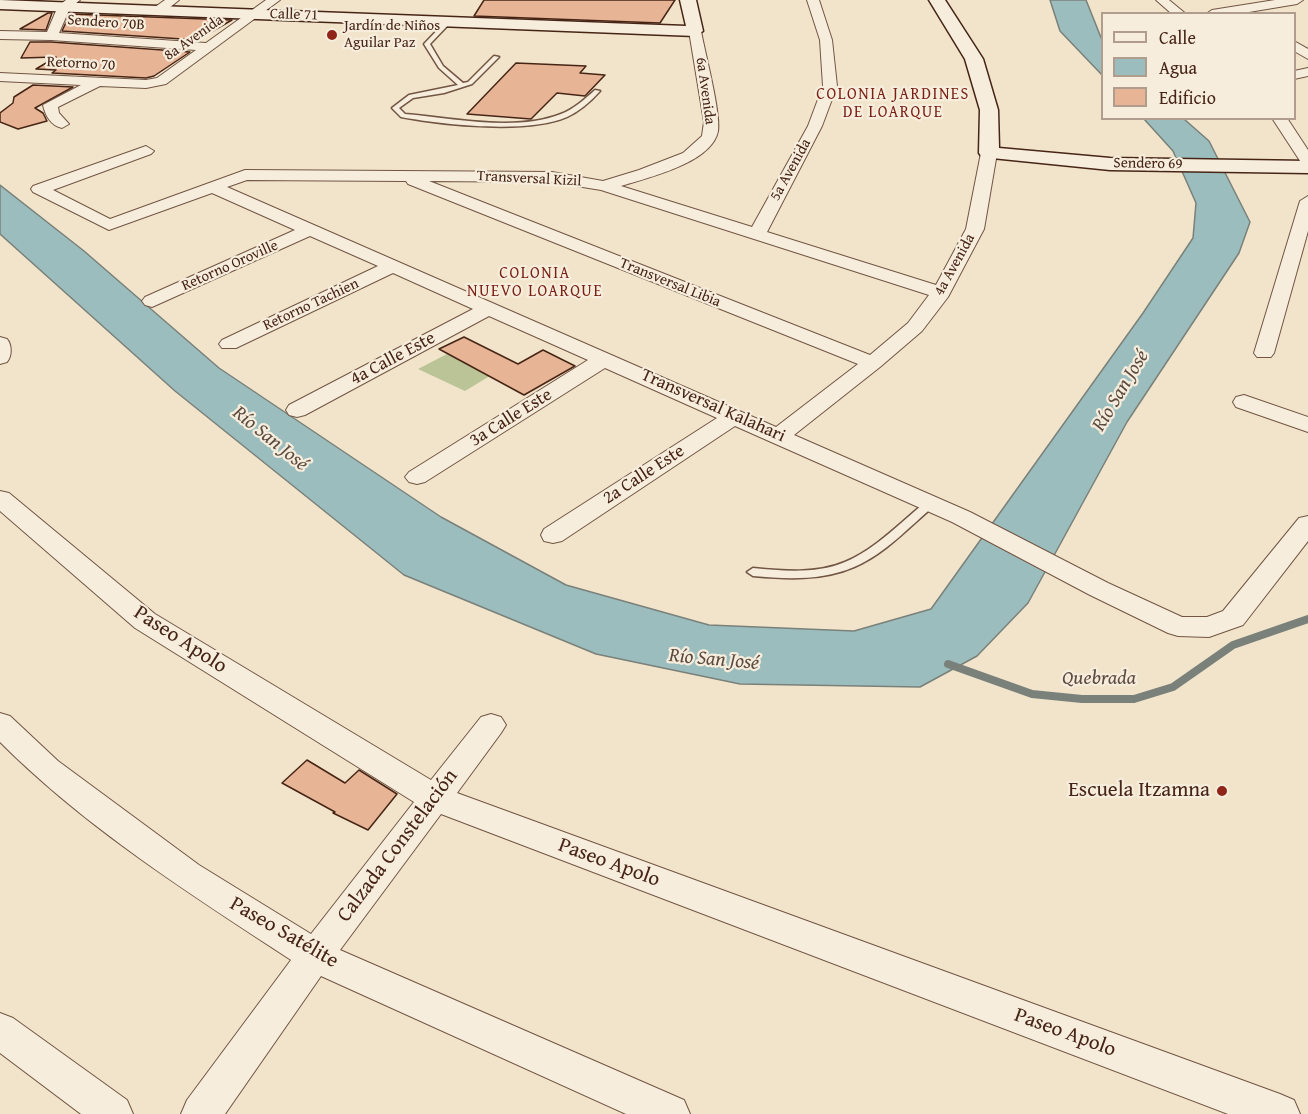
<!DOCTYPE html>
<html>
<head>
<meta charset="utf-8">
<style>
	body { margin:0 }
	#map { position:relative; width:1308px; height:1114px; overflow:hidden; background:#f1e4ca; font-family:"Gentium Book Plus",serif }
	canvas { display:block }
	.legend { position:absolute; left:1101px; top:12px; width:195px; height:108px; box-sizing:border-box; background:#f6eddd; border:2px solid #b09d8d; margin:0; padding:8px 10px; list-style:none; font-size:18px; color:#472516 }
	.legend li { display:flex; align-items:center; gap:12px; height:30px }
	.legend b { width:30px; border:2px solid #b09d8d }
</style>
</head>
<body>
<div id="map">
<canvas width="1308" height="1114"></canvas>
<ul class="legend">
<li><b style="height:8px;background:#f6eddd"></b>Calle</li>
<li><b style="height:16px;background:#9cbdbd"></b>Agua</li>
<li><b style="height:16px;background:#e7b595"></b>Edificio</li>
</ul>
</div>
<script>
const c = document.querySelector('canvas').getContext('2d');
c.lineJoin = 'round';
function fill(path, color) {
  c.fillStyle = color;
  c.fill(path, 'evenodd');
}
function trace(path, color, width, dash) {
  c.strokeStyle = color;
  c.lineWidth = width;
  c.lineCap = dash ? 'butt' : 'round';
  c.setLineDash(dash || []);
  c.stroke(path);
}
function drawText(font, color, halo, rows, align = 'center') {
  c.font = font + ' "Gentium Book Plus",serif';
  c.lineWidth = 4.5;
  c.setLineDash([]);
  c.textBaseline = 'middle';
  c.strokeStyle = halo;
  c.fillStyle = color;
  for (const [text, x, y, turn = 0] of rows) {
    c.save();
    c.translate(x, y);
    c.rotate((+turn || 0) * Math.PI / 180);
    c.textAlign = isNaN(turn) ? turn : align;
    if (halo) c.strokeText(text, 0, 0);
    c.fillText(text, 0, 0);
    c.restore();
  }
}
const green = new Path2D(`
	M447,354L493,374L465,391L418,369Z`);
const water = new Path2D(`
	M1050,0H1086L1102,40V75L1060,31Z
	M1144,119H1184L1209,141L1250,222L1239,253L1127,422L1028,603L977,656L920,687L740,684L596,654L404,575L175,391L0,234V185L84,251L219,368L441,517L566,585L709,625L854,631L931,609L1143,313L1193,238L1196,203L1173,151Z`);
const stream = new Path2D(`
	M948,664L1032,694L1082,699H1134L1173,687L1233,645L1308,619`);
const building = new Path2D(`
	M484,0H675L660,23L474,16Z
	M48,13H52L46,30L20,29Z
	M70,14L232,20L197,40L62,31Z
	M30,42H51L190,52L154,76L146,78L52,73L56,70L36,69L56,57L21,58Z
	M516,63L586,66L580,73L605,75L585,96L557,93L531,119L467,114Z
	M33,85L73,87L35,108L43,113L47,121L18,129L0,122V113L13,103L14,97Z
	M464,337L518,364L543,350L575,366L524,395L439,349Z
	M307,760L345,783L359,770L397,794L368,830L333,813L335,812L282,783Z`);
const lane = new Path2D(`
	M446,21L451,22L430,44L443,66L463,83L468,82L494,56L499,57L472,84L444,93L413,98L399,108L405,114C453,118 516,132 561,114C574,109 585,99 595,90L600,91C591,101 580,111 567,117C528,134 443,125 401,117L392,108L409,95L458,85L439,68L424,44Z
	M931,499L937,503L935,505C909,527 885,554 854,567C822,581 786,579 753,576L747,572L753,568C783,571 817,574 845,562C876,549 901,522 927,501Z`);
const street = new Path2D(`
	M66,0H80L70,8L59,33L206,43L266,0H280L166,84L146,88L100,86L58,107L59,113L69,124L62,128C51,126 45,115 43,105L81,85L0,81V73L146,80L157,78L196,50L51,40L0,39V31L47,32L58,6Z
	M165,0H179L163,13H155V7Z
	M807,0H819L832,40L837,86L822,126L767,232L936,285L966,229L981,153L989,148L997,153L984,229L948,297L922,331L880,367L794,435L970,512L1108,583L1182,617H1207L1223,611L1299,518L1308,516V541L1243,625L1209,637L1178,636L1168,633L1090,595L952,522L735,426L562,541L553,543L544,541L541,535L544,529L717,418L605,368L425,482L417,484L409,482L405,477L409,472L588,360L489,316L305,415L297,417L289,415L286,410L289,405L473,309L393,273L236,348H222L219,344L222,340L378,266L310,236L152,307L145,305L142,301L145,297L295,230L212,193L109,230L33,192L31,189L33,186L146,146L154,151L151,154L53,190L110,219L245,170L552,172L603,181L639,170L683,153L702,136L704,122L689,31L695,27L701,31C705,53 721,113 718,131C712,163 647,178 621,186L752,227L808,126L823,86L820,40ZM247,180L406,181L408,184L858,364L776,427L227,187ZM429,181L552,182L601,190L929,295L908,323L870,355Z
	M1156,0H1169L1186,14H1172Z
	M1275,0H1303L1297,4L1237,14H1206L1212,10Z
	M1294,41L1308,49V59L1294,51Z
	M1308,68V76L1294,79V71Z
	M1272,118H1287L1308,150V166L1302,164Z
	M1308,196V231L1274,353L1271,357H1257L1254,353L1300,201Z
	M0,337L7,339C12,345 12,356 7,362L0,364Z
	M1244,395L1308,417V432L1236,407L1233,402L1236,397Z
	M0,491L9,493L155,614L431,780L481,717L491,714L501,717L506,725L501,733L457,793L1280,1094L1294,1100L1300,1114H1228L441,814L340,950L684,1100L690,1114H626L321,976L225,1114H181L187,1100L291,960C190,894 86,828 0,742V713L10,716L58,761L199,865L311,934L414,802L135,628L0,511Z
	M0,1013L13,1018L127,1100L133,1114H81L0,1053Z`);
const secondary = new Path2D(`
	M0,0L686,26L680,0H696L703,31L695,36L0,9Z
	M929,0H945L983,59L998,110L999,148L1110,158L1308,161V173L1110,170L982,157L979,153L980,110L965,59Z`);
const markers = [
	[332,35,6,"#8f2418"],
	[1222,791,6,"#8f2418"]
];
const farStreetnames = [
	["Calle 71",294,15,2],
	["Sendero 70B",106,23,4],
	["8a Avenida",194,38,-35],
	["Retorno 70",81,64,3],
	["6a Avenida",705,91,82],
	["Sendero 69",1148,164,1],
	["5a Avenida",791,170,-61],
	["Transversal Kizil",529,179,3],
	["4a Avenida",955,265,-61],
	["Retorno Oroville",230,266,-24],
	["Transversal Libia",670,283,22],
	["Retorno Tachien",311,305,-25]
];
const farPoinames = [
	["Jardín de Niños",344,26],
	["Aguilar Paz",344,43]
];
const farNeighbourhoodnames = [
	["COLONIA JARDINES",893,95],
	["DE LOARQUE",893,113],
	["COLONIA",535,274],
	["NUEVO LOARQUE",535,292]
];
const streetNames = [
	["4a Calle Este",393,359,-28],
	["Transversal Kalahari",713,406,24],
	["3a Calle Este",511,418,-32],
	["2a Calle Este",644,475,-33]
];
const waterNames = [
	["Río San José",1121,391,-59],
	["Río San José",270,439,39],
	["Río San José",714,660,5],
	["Quebrada",1099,679]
];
const nearStreetnames = [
	["Paseo Apolo",180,640,33],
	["Calzada Constelación",398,846,-53],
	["Paseo Apolo",609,863,20],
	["Paseo Satélite",284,933,30],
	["Paseo Apolo",1065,1033,20]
];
const nearPoinames = [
	["Escuela Itzamna",1210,791]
];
fill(green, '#bac497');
fill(water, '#9cbdbd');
trace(water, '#7a807a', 1.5);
trace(stream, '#7a807a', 8);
fill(building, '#e7b595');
trace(building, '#472516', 1.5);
trace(lane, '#725543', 3);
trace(street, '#725543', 2);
trace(secondary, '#472516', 3);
fill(lane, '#f6eddd');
fill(street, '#f6eddd');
fill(secondary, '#f6eddd');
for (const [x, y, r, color] of markers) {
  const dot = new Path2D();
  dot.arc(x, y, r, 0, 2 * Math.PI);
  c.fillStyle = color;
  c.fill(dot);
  trace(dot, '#f6eddd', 2);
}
drawText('15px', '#472516', '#f6eddd', farStreetnames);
drawText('15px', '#472516', '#f6eddd', farPoinames, 'left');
c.letterSpacing = '1.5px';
drawText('16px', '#7a1f14', '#f6eddd', farNeighbourhoodnames);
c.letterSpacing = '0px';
drawText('18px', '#472516', '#f6eddd', streetNames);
drawText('italic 20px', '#5c4b40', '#f6eddd', waterNames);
drawText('21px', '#472516', '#f6eddd', nearStreetnames);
drawText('21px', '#472516', '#f6eddd', nearPoinames, 'right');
</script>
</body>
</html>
